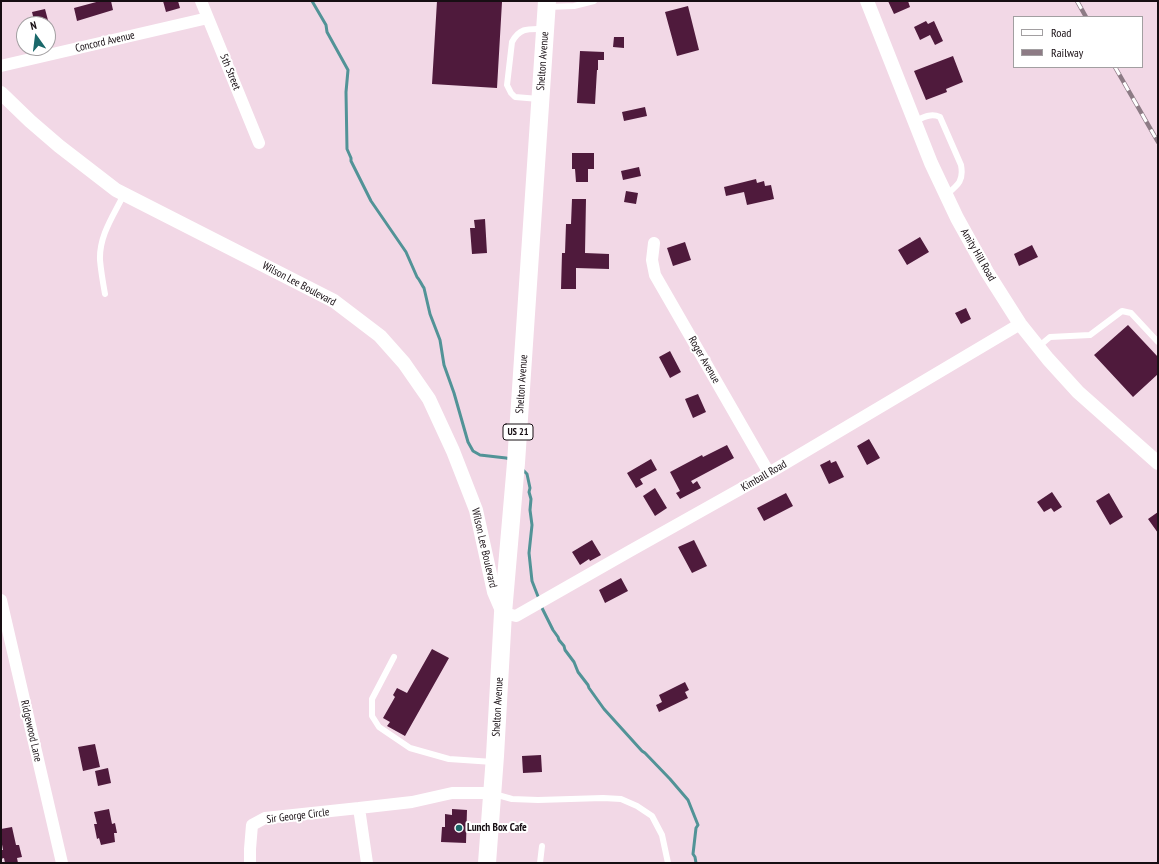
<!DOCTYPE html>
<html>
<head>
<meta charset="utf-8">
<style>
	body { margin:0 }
	#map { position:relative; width:1159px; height:864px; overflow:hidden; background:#f2d8e6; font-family:"PT Sans Narrow",sans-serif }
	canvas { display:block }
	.frame { position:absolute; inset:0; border:2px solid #170e13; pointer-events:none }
	.legend { position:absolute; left:1013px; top:16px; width:130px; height:52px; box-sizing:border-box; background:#fff; border:1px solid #a29fa1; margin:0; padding:5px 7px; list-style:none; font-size:12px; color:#170e13 }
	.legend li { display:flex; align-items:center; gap:8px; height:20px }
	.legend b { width:20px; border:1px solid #a29fa1 }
	.north { position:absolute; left:16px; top:16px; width:40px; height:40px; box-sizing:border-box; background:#fff; border:1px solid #a29fa1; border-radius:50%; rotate:346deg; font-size:11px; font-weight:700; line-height:16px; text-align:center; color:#170e13 }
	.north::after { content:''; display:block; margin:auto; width:14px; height:18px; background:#1a686a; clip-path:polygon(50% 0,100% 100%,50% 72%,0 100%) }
</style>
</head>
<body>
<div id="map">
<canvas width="1159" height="864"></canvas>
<div class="frame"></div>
<ul class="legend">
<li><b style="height:5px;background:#fff"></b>Road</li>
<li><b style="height:5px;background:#8d7b85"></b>Railway</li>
</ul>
<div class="north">N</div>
</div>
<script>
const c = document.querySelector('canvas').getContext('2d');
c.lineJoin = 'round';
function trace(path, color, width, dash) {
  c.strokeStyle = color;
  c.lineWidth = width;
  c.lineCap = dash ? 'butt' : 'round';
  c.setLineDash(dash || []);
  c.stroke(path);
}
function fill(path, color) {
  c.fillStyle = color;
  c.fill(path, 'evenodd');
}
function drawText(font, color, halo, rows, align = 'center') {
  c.font = font + ' "PT Sans Narrow",sans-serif';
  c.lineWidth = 4;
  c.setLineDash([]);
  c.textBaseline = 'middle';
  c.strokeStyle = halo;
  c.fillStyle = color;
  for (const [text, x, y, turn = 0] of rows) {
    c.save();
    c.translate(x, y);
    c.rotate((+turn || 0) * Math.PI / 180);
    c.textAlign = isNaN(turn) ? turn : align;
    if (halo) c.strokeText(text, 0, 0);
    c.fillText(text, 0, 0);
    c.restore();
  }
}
const stream = new Path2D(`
	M312,1L326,25L327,32L348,70L346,92L347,149L351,158V161L371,201L406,252L417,277C420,280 421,284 424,288L430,314L440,340L444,365L454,393L468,442L473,451L480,455L506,458L510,459
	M522,469L527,474L530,488L529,492L531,499L530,510L532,525L529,553L532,581L539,599
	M542,606V608L553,630L558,637L559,640L564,646L565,650L574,662L578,672L588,685L589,688L604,709L642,751L645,753L670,779L688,800L698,825L696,828L693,854L695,857L696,863`);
const building = new Path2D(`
	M100,1H111L113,10L77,21L74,8Z
	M163,1H178L180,8L166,12Z
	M437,1L502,2L497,88L432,84Z
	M888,1H908L910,7L894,14Z
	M688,6L699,50L677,56L665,12Z
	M45,9L49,24H35L32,12Z
	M926,21L928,24L934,21L943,41L935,45L930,35L920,40L914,27Z
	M614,37H624V48L613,47Z
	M580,51L604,52V60H598V70H597L595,104L577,103Z
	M953,56L963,82L946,89L947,92L926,100L914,71Z
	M645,107L647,116L624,121L622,112Z
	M572,153H594V169H588V182H576L575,169H572Z
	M639,167L641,176L623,180L621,171Z
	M756,179L757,183L764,181L765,186L771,185L774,199L747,205L744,192L726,196L724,187Z
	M626,191L638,193L636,204L624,202Z
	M572,199H586L585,253L609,254V269L576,268V289H561L562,253H565L566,224H571Z
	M485,219L487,253L472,254L470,228H475L474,220Z
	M920,237L929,252L907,265L898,250Z
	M685,242L691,260L673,266L667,248Z
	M1032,245L1038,257L1019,266L1014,254Z
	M966,308L971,319L961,324L955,313Z
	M1128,325L1158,357V374L1133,397L1094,355Z
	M670,351L681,372L670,378L659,357Z
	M698,394L706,412L693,418L685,399Z
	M869,439L880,458L867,465L857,446Z
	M727,445L734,458L691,481L693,484L697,481L701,488L680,499L676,493L680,491L670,472L702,455L703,457Z
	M651,459L657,470L640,479L643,484L636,488L627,473Z
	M830,460L831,463L836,461L844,477L829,484L820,465Z
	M655,488L667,508L655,516L643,496Z
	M1052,492L1062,507L1054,512L1051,508L1044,512L1037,502Z
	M786,493L793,506L764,521L757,508Z
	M1109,493L1123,517L1110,525L1096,501Z
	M1158,512V533L1148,519Z
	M592,540L601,555L590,561L589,559L580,565L572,552Z
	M694,540L707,566L692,573L678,547Z
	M621,578L628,591L605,603L599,590Z
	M432,649L449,658L405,736L387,726L390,722L383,718L395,697L393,695L397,688L407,693Z
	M685,682L689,690L685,692L688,698L659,712L656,705L662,702L659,695Z
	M95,744L100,767L83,771L78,747Z
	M541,755L542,772L523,773L522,756Z
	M108,768L111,783L98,786L95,771Z
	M109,809L112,824L115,823L117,833H114L115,842L101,845L99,838L97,839L94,824H97L94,812Z
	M452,809L467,810L466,843L441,842L442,827H445V814L452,815Z
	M12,827L16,845H19L22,857L17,858L18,863H5L4,858L1,859V850H3L1,839V829Z`);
const service = new Path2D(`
	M548,7L574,6L594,1
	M539,99L515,97L511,93L507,85L512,42C520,27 529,29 544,29
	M915,121C924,117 931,113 940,117L961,165C964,181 958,185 946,195
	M105,294C103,283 101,271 100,260C99,235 114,215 124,194
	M1038,347L1050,337L1090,335L1122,311L1131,313L1158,342
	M394,657L372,699V716L379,727L410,748L449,759L493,762
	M494,794L512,799L538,800L603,798L621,799L637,806L652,816L662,835L668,863
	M540,863L542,846`);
const minor = new Path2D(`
	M201,1L259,143
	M1,66L208,18
	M654,243L652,260L655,275L769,473
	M1,600L62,863
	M503,613L516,616L630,551L769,473L1020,324
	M359,808L412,802L452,793H492
	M250,863V849L252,825L265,818L359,808L367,863`);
const tertiary = new Path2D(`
	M867,1L931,163L957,218L987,272L1020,324L1048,359L1078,392L1158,463
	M1,93L30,121L59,146L116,190L334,301L380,336L404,363L429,399L453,451L476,510L494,592L503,613`);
const primary = new Path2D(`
	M487,863L495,756L503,613L516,463L547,1`);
const rail = new Path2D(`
	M1077,1L1086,17
	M1115,67L1158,142`);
const markers = [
	[459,828,4,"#1a686a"]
];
const shields = [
	[518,432,30]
];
const shieldNames = [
	["US 21",518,432]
];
const streetNames = [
	["Concord Avenue",105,42,-13],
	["Shelton Avenue",543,61,-86],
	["5th Street",230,72,68],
	["Amity Hill Road",978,255,60],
	["Wilson Lee Boulevard",299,284,28],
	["Roger Avenue",704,360,60],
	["Shelton Avenue",522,384,-86],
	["Kimball Road",764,476,-30],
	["Wilson Lee Boulevard",484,548,77],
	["Shelton Avenue",498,707,-87],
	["Ridgewood Lane",31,731,77],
	["Sir George Circle",298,816,-7]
];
const poiNames = [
	["Lunch Box Cafe",467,828]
];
trace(stream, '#529397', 3);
fill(building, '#4f1a3c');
trace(service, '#fff', 6);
trace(minor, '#fff', 12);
trace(tertiary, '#fff', 14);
trace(primary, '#fff', 18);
trace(rail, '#8d7b85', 4.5);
trace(rail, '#fff', 3, [9]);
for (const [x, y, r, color] of markers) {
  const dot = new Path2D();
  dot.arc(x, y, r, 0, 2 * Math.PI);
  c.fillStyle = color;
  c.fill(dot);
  trace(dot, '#fff', 1.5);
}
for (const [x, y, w] of shields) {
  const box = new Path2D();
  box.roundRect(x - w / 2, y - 8, w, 16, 3);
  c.fillStyle = '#fff';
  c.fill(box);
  trace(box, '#170e13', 1);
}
drawText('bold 10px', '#170e13', null, shieldNames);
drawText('11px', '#170e13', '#fff', streetNames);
drawText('bold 11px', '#170e13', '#fff', poiNames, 'left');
</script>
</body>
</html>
